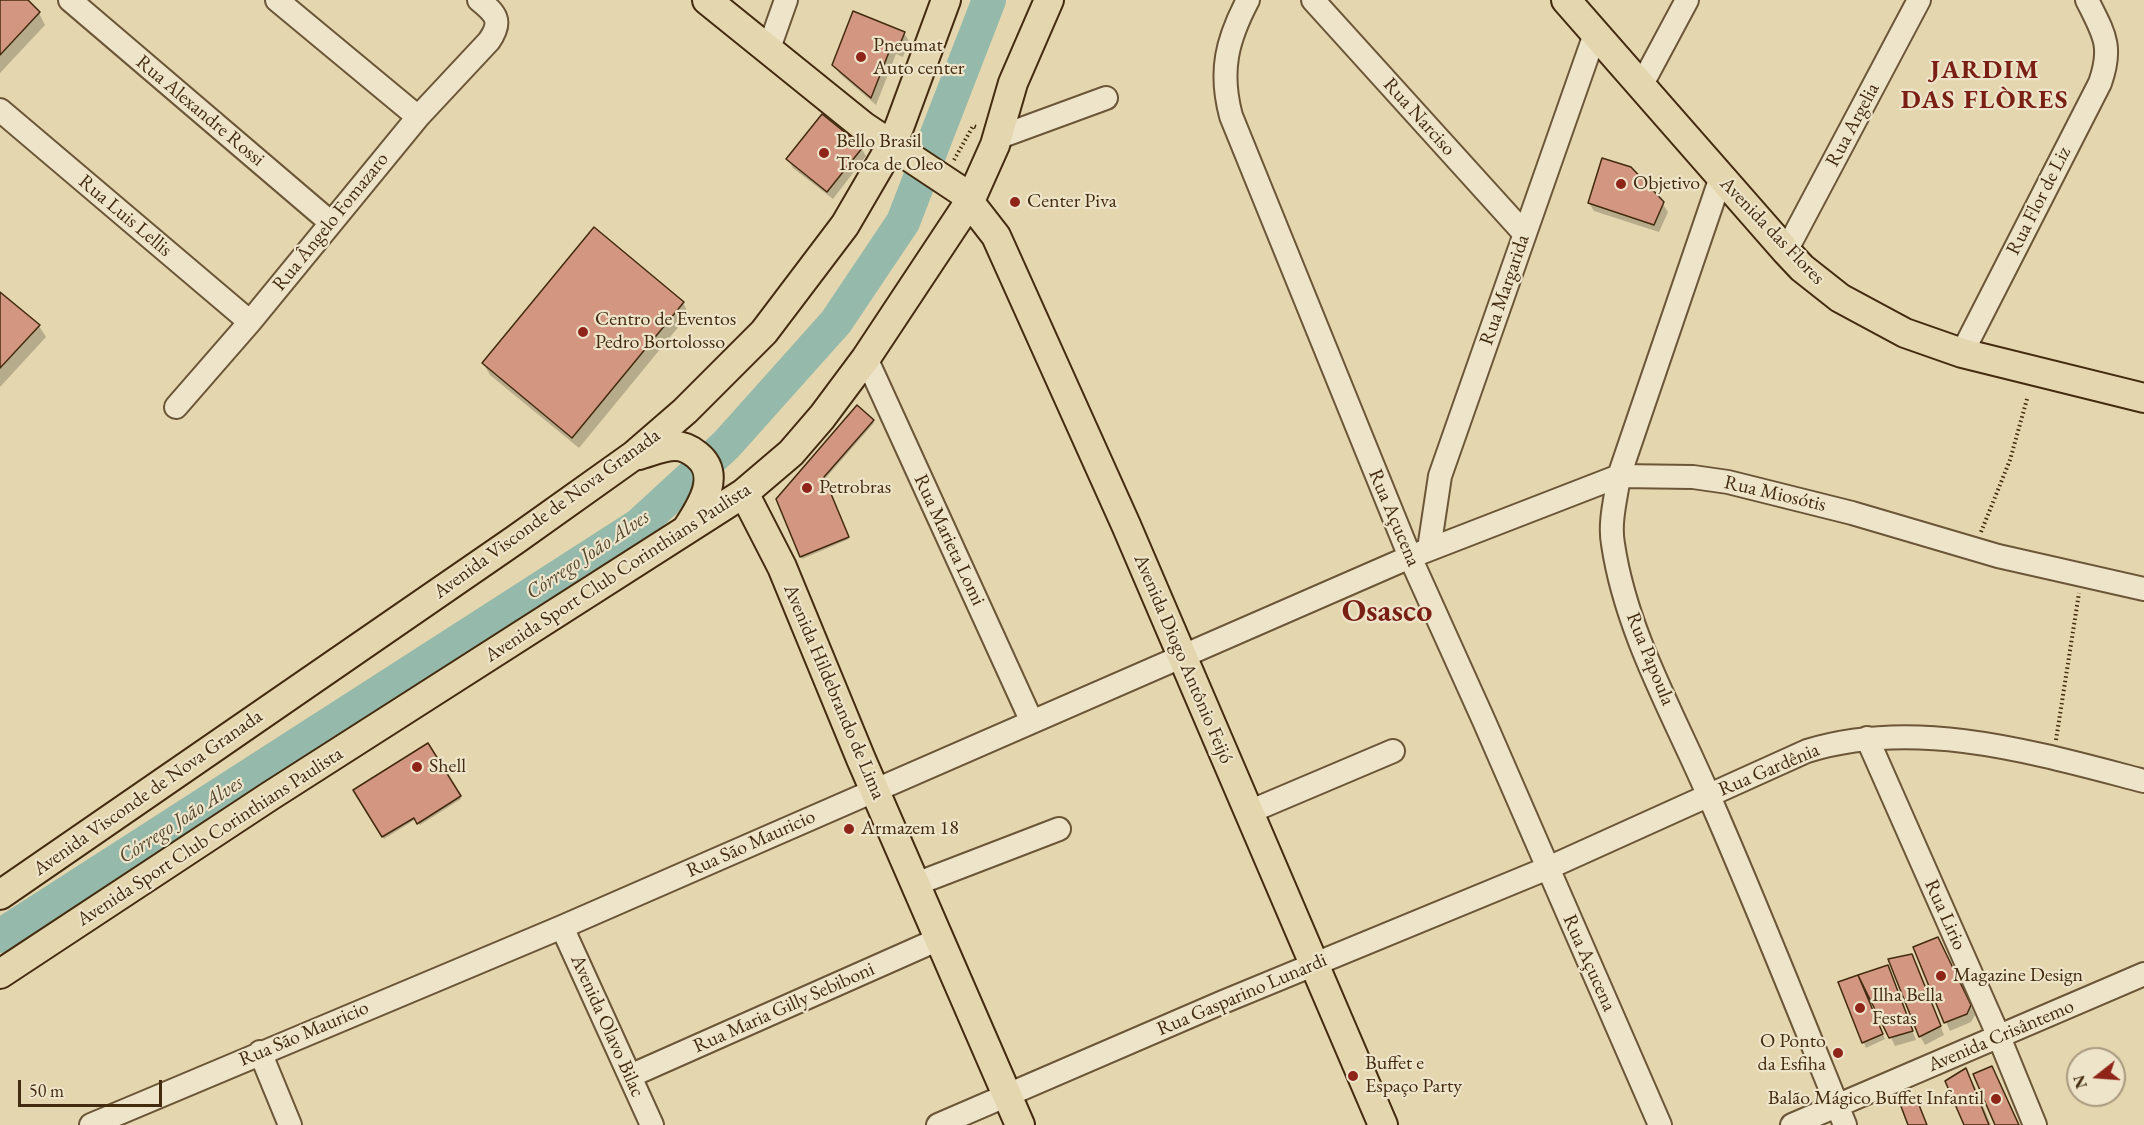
<!DOCTYPE html>
<html>
<head>
<meta charset="utf-8">
<style>
	body { margin:0 }
	#map { position:relative; width:2144px; height:1125px; overflow:hidden; background:#e4d6ae; font-family:"EB Garamond",serif }
	canvas { display:block }
	.north { position:absolute; left:2066px; top:1047px; width:60px; height:60px; box-sizing:border-box; background:#ede4ca; border:2px solid #a99a7f; border-radius:50%; rotate:253deg; font-size:16px; font-weight:700; line-height:24px; text-align:center; color:#432b0f }
	.north::after { content:''; display:block; margin:auto; width:21px; height:27px; background:#8f2418; clip-path:polygon(50% 0,100% 100%,50% 72%,0 100%) }
	.scale { position:absolute; left:18px; top:1080px; width:144px; height:27px; box-sizing:border-box; border:3px solid #432b0f; border-top:0; padding-left:8px; font-size:18px; line-height:21px; white-space:nowrap; color:#432b0f; -webkit-text-stroke:4px #ede4ca; paint-order:stroke }
</style>
</head>
<body>
<div id="map">
<canvas width="2144" height="1125"></canvas>
<div class="north">N</div>
<div class="scale">50 m</div>
</div>
<script>
const c = document.querySelector('canvas').getContext('2d');
c.lineJoin = 'round';
function fill(path, color) {
  c.fillStyle = color;
  c.fill(path, 'evenodd');
}
function trace(path, color, width, dash) {
  c.strokeStyle = color;
  c.lineWidth = width;
  c.lineCap = dash ? 'butt' : 'round';
  c.setLineDash(dash || []);
  c.stroke(path);
}
function drawText(font, color, halo, rows, align = 'center') {
  c.font = font + ' "EB Garamond",serif';
  c.lineWidth = 4.5;
  c.setLineDash([]);
  c.textBaseline = 'middle';
  c.strokeStyle = halo;
  c.fillStyle = color;
  for (const [text, x, y, turn = 0] of rows) {
    c.save();
    c.translate(x, y);
    c.rotate((+turn || 0) * Math.PI / 180);
    c.textAlign = isNaN(turn) ? turn : align;
    if (halo) c.strokeText(text, 0, 0);
    c.fillText(text, 0, 0);
    c.restore();
  }
}
const shadow = new Path2D(`
	M0,0H26L39,13L45,25L0,73Z
	M904,33L909,41L903,57L896,54L876,105L839,73L834,64Z
	M861,148L866,156L833,199L793,168L788,159Z
	M1589,203H1662L1668,212L1659,232L1594,211Z
	M0,294L39,326L46,337L0,387Z
	M683,303L689,314L579,448L490,375L483,363Z
	M873,421L874,423L824,480L849,539L802,559L777,499Z
	M428,745L461,799L420,825L416,819L384,839L355,791Z
	M1942,947L1975,1015L1971,1022L1950,1031L1946,1022Z
	M1916,964L1944,1035L1925,1045L1920,1036Z
	M1887,967L1916,1040L1895,1046L1864,983L1862,984L1885,1039L1866,1048L1840,983Z
	M1966,1070L1975,1087L1991,1125H1966Z`);
const river = new Path2D(`
	M0,936L639,525L726,445L836,322L903,222L989,0`);
const building = new Path2D(`
	M0,0H28L40,12L0,55Z
	M853,11L905,32L898,49L891,47L871,98L832,65Z
	M822,114L863,147L827,192L786,159Z
	M1602,158L1631,167L1664,202L1654,225L1588,203Z
	M594,227L684,302L572,438L482,363Z
	M0,292L40,325L0,368Z
	M857,405L874,420L824,477L849,537L800,557L776,499Z
	M428,743L461,796L417,824L414,818L382,837L353,790Z
	M1938,937L1971,1005L1967,1014L1944,1023L1913,947Z
	M1912,954L1941,1026L1919,1037L1888,959Z
	M1888,965L1913,1031L1889,1038L1858,975Z
	M1858,975L1883,1034L1862,1043L1838,982Z
	M1992,1066L2019,1125H1995L1973,1074Z
	M1966,1068L1989,1125H1964L1945,1081Z
	M1915,1095L1927,1125H1908L1899,1101Z`);
const path = new Path2D(`
	M954,160L973,126L976,127
	M1981,532L2010,460L2027,399
	M2056,740L2079,593`);
const minor = new Path2D(`
	M70,0L330,222
	M277,0L418,117
	M1248,0C1227,40 1219,71 1231,116L1410,557L1484,721L1660,1125
	M1313,0L1524,233
	M768,51L786,0
	M1641,86L1687,0
	M0,110L250,322
	M997,138L1106,98
	M1721,177L1619,476C1616,498 1609,522 1613,544C1626,632 1673,713 1708,794C1756,903 1800,1014 1845,1125
	M1786,251L1919,0
	M1962,353L2100,83C2113,46 2104,34 2087,0
	M866,358L1032,722
	M176,407L250,322L418,117L489,41C503,21 496,14 479,0
	M1429,549L1440,476L1595,34
	M1867,738L1999,1037L2035,1125
	M1249,812L1393,751
	M916,884L1059,829
	M562,927L652,1125
	M260,1052L290,1125
	M630,1076L939,939
	M91,1125L562,927L1410,557L1619,476L1693,477L1728,482L1852,513L1998,556L2144,589
	M938,1125L1223,1002L1548,868L1807,751C1917,717 2036,753 2144,781
	M1792,1125L2144,974`);
const major = new Path2D(`
	M707,0L863,126L961,191L996,236L1126,525L1383,1125
	M1566,0L1786,251L1802,268L1840,298L1905,333L1962,353L2144,398
	M639,455C650,452 663,446 675,446C683,446 691,450 697,455C722,475 701,507 688,527
	M744,493L782,567L861,759L1020,1125
	M0,895L515,540L633,456L685,411L764,332L845,225L891,146L900,125L946,0
	M0,974L270,796L744,493L791,453L822,417L866,358L970,201L995,145L1013,83L1049,0`);
const markers = [
	[861,57,6,"#8f2418"],
	[824,153,6,"#8f2418"],
	[1621,184,6,"#8f2418"],
	[1015,202,6,"#8f2418"],
	[583,332,6,"#8f2418"],
	[807,488,6,"#8f2418"],
	[417,767,6,"#8f2418"],
	[849,829,6,"#8f2418"],
	[1941,976,6,"#8f2418"],
	[1860,1008,6,"#8f2418"],
	[1838,1053,6,"#8f2418"],
	[1353,1076,6,"#8f2418"],
	[1996,1099,6,"#8f2418"]
];
const poiNames = [
	["Pneumat",873,46],
	["Auto center",873,69],
	["Bello Brasil",836,142],
	["Troca de Oleo",836,165],
	["Objetivo",1633,184],
	["Center Piva",1027,202],
	["Centro de Eventos",595,320],
	["Pedro Bortolosso",595,343],
	["Petrobras",819,488],
	["Shell",429,767],
	["Armazem 18",861,829],
	["Magazine Design",1953,976],
	["Ilha Bella",1872,996],
	["Festas",1872,1019],
	["O Ponto",1826,1042,"right"],
	["da Esfiha",1826,1065,"right"],
	["Buffet e",1365,1064],
	["Espaço Party",1365,1087],
	["Balão Mágico Buffet Infantil",1984,1099,"right"]
];
const streetNames = [
	["Rua Alexandre Rossi",200,111,40],
	["Rua Narciso",1419,117,48],
	["Rua Argelia",1853,125,-62],
	["Rua Flor de Liz",2039,201,-63],
	["Rua Luis Lellis",125,216,40],
	["Rua Ângelo Fomazaro",331,222,-51],
	["Avenida das Flores",1772,231,46],
	["Rua Margarida",1505,290,-71],
	["Rua Miosótis",1775,494,13],
	["Avenida Visconde de Nova Granada",547,514,-36],
	["Rua Açucena",1394,518,67],
	["Rua Marieta Lomi",949,540,65],
	["Avenida Sport Club Corinthians Paulista",618,573,-33],
	["Avenida Diogo Antônio Feijó",1183,659,67],
	["Rua Papoula",1650,659,68],
	["Avenida Hildebrando de Lima",834,692,67],
	["Rua Gardênia",1769,770,-23],
	["Avenida Visconde de Nova Granada",148,793,-35],
	["Avenida Sport Club Corinthians Paulista",210,837,-33],
	["Rua São Mauricio",751,844,-24],
	["Rua Lirio",1945,915,66],
	["Rua Açucena",1589,963,66],
	["Rua Gasparino Lunardi",1242,995,-23],
	["Rua Maria Gilly Sebiboni",784,1008,-24],
	["Avenida Olavo Bilac",607,1026,66],
	["Rua São Mauricio",304,1034,-23],
	["Avenida Crisântemo",2001,1036,-23]
];
const waterNames = [
	["Córrego João Alves",588,555,-34],
	["Córrego João Alves",181,820,-33]
];
const districtNames = [
	["JARDIM",1985,71],
	["DAS FLÒRES",1985,101]
];
const townNames = [
	["Osasco",1387,612]
];
fill(shadow, '#0003');
trace(river, '#95b9aa', 34);
fill(building, '#d39781');
trace(building, '#432b0f', 1.5);
trace(minor, '#6b5637', 26);
trace(major, '#432b0f', 32);
trace(path, '#432b0f', 4, [1.5, 3]);
trace(minor, '#ede4ca', 22);
trace(major, '#e4d6ae', 28);
for (const [x, y, r, color] of markers) {
  const dot = new Path2D();
  dot.arc(x, y, r, 0, 2 * Math.PI);
  c.fillStyle = color;
  c.fill(dot);
  trace(dot, '#ede4ca', 2);
}
drawText('20px', '#432b0f', '#ede4ca', poiNames, 'left');
drawText('20px', '#432b0f', '#ede4ca', streetNames);
drawText('italic 21px', '#53472e', '#ede4ca', waterNames);
c.letterSpacing = '1.5px';
drawText('bold 26px', '#7a1f14', '#ede4ca', districtNames);
c.letterSpacing = '0px';
drawText('bold 32px', '#7a1f14', '#ede4ca', townNames);
</script>
</body>
</html>
